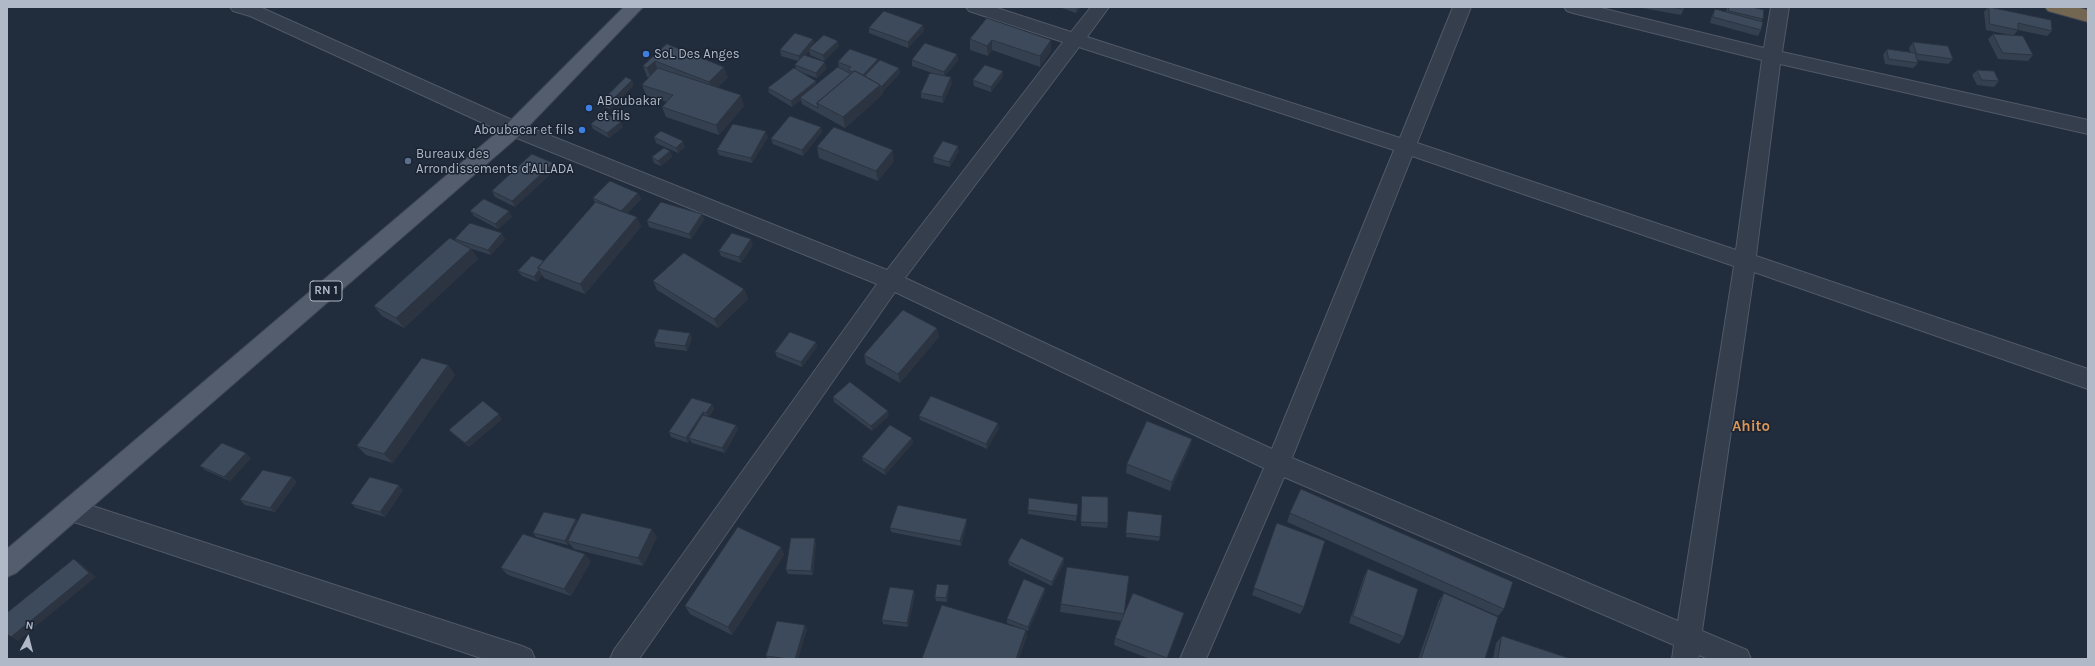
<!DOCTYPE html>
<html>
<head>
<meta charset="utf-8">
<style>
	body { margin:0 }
	#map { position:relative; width:2095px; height:666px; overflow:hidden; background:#212c3d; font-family:Karla,sans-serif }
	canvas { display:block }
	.frame { position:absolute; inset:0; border:8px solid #b0b9c8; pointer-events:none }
	.north { position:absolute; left:8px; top:618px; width:40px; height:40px; -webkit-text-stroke:3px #1a2331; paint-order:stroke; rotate:7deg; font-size:11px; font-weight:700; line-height:16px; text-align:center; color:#b0b9c8 }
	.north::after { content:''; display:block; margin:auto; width:14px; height:18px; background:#b0b9c8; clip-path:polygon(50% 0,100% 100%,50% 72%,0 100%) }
</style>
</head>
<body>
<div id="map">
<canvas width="2095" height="666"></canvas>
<div class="frame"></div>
<div class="north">N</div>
</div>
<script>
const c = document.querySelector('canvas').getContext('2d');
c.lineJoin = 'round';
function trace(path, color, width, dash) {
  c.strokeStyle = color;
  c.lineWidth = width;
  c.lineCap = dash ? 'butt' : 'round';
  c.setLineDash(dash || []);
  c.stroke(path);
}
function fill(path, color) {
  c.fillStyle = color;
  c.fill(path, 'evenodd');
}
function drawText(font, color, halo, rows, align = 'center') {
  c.font = font + ' Karla,sans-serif';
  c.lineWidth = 3;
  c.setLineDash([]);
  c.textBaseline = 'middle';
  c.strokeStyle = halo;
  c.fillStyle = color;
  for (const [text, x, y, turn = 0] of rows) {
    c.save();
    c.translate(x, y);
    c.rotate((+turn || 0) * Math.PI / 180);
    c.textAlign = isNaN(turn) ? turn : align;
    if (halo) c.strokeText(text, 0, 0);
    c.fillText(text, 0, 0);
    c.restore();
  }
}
const street = new Path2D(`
	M230,7L262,8L521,124L887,270L1063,42L969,11L966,7H994L1071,32L1091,7H1109L1087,37L1400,138L1453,7H1471L1417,143L1736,250L1762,60L1573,13L1567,11L1564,7H1597L1764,48L1771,7H1789L1782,52L2088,120V134L1780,64L1756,256L2088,369V389L1754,272L1702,631L1747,650L1751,659H1708L1699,655L1698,659H1672L1674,645L1284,477L1206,659H1180L1264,468L895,292L639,659H610L614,650L877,284L507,134L250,16L233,11ZM1079,47L1394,150L1272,449L905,278ZM1412,156L1734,266L1678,621L1292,458Z
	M71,499L522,646L531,650L535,659H484L71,521L62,518L59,510L62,502Z`);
const primary = new Path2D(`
	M624,7H643L521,134L16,573L7,577V549L507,124Z`);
const highway = new Path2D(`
	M2045,7H2076L2088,10V22L2048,11Z`);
const wall = new Path2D(`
	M1059,7H1081L1076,13Z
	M1642,7H1684V9L1681,15L1642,8Z
	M1727,7H1752L1763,19L1761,21V30L1758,36L1710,23L1712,15L1715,9L1726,12Z
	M1988,7H1990L2052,31L2047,36L2018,30L2014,35L2033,55L2028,61L1998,59L1988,39L1993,34L2010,35L1986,30L1984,12Z
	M923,25L924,31L908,48L869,33V28Z
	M813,39L814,44L839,46L824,61L810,55L809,51L806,55L827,68L817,78L803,73L817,84L839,67L838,62H878L899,68L900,73L882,93V95L845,128L802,104L801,100L792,107L769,93L768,88L796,69L795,65L798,61L781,56L780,50Z
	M970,39L1051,40V51L1040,67L992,50L988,56L970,50Z
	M1913,42L1953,59L1948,64L1917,60L1918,63L1913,68L1885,64L1883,55L1887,49L1910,52L1909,48Z
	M667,44L728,77L717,88L744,106L719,135L666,117L662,107L667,102L646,95L642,85L649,77H647L643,66Z
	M957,54L958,60L945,76L952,83L943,103L921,98V93L935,74L912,66V60Z
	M1977,70L1999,81L1994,87L1977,85L1972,75Z
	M1003,71V77L991,92L974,86L973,80Z
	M634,85L610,109L604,107L602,101Z
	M591,124L623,127L609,138L593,129Z
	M821,127L822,132L803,156L773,144L771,139Z
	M654,137L685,147L678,153L656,143Z
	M768,137L752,163L719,155L717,150Z
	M817,147L894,161L878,181L819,158Z
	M670,151L672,157L661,166L654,163L652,157Z
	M959,151L950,167L934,163L933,157Z
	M553,163L556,169L515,207L495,197L492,191Z
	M638,193L641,199L627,213L637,217L641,227L585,294L544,278L542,275L537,282L522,276L518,271L544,261L595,203L593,198Z
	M470,211H509L512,217L498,229L474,216Z
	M702,214L704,220L691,239L649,227L647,221Z
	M455,239H505L491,255L469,248L471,249L478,259L404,328L382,316L374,306L456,241Z
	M753,245L741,263L721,256L719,251Z
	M653,281L744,289L748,299L718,328L657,290Z
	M937,328L939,337L900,383L866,364L864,355Z
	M692,338L687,351L656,347L654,342Z
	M816,342L817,347L802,367L777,357L775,352Z
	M448,365L455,375L393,463L366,455L357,446Z
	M833,397L889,416L872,431L834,402Z
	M712,404L714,409L709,417L736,425L738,429L725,453L692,443L690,440L688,443L671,437L669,432Z
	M919,416L999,428L987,449L920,420Z
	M502,419L469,447L453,434L449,430Z
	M912,438L913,443L885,475L863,461L862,457Z
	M1192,439L1190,447L1170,491L1126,473L1127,464Z
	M251,458L230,481L205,470L200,466Z
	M297,482L275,512L245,505L240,500Z
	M403,490L385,517L356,508L351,504Z
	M1082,496L1108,523L1107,528L1081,526Z
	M1078,508L1076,521L1028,514V510Z
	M1128,511L1160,537L1159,541L1126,537Z
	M1290,513L1504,609L1498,616L1287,522Z
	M577,522L657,537L643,566L574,549L569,543L568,545L536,537L533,533Z
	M967,523L961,546L891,532L890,528Z
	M1277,523L1304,607L1300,614L1252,595Z
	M816,542L813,575L788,574L786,570Z
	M781,547L784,555L732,635L690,614L685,606Z
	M1064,558V563L1052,586L1009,565L1008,561Z
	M591,561L571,596L508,575L501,568Z
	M1368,569L1404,637L1399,644L1349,623L1364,576Z
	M949,585V589L947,602L936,601L935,597Z
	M1045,588V592L1028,631L1026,630L1027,637L1023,629L1007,623V619Z
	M1444,593L1485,659H1418L1439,600Z
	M915,594L908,627L883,624L882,620Z
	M1061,604L1124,614L1184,613L1182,620L1167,659H1150L1114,645L1115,638L1121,621L1060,612Z
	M807,629L798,659H768L766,656Z
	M1502,636L1568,659H1493L1496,643Z`);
const shadedWall = new Path2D(`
	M1077,7H1081L1076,13Z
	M923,25L924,31L908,48V42Z
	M813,39L814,45L809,49V51L800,62L799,56Z
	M992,40V50L988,56L987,46Z
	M1051,40V51L1040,67V56Z
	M838,41L839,46L824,61L823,55Z
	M957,54L958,60L944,77V72Z
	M878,59V64L865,80L863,76Z
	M655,61L658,72L651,78L647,68Z
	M825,62L827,68L817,78L816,73Z
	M724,67L728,77L712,93L709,82Z
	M899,68L900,73L882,93L881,87Z
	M1003,71V77L991,92V87Z
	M951,77L952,83L943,103L942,97Z
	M632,80L634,85L610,109L608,104Z
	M816,81L818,87L800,98L801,100L792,107L791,101Z
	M880,85L882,95L845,128L843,117Z
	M741,95L744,106L719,135L716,125Z
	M621,122L623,127L609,138L607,133Z
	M821,127L822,132L803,156L802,150Z
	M766,131L768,137L752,163L751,158Z
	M683,141L685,147L678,153L676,148Z
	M958,146L959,151L950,167L949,162Z
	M893,150L894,161L878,181L876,171Z
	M670,151L672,157L661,166L658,161Z
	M553,163L556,169L515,207L512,201Z
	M638,193L641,199L623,216L621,211Z
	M509,211L512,217L498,229L495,224Z
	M702,214L704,220L691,239L689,234Z
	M637,217L641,227L585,294L580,284Z
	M502,233L505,239L491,255L488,250Z
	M751,239L753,245L741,263L739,257Z
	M471,249L478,259L404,328L396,318Z
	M539,270L542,275L537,282L534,277Z
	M744,289L748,299L718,328L714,319Z
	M937,328L939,337L900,383L898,374Z
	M690,333L692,338L687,351L685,346Z
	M816,342L817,347L802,367L801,362Z
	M448,365L455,375L393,463L384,454Z
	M712,404L714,409L708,418L706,413Z
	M888,411L889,416L872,431L871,426Z
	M703,412L705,417L689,438L690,440L688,443L686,438Z
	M499,414L502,419L469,447L465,443Z
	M998,423L999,428L987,449L986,444Z
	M736,425L738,429L725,453L722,448Z
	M912,438L913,443L885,475L884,470Z
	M1192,439L1190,447L1170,491L1172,482Z
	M246,453L251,458L230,481L224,477Z
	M292,477L297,482L275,512L270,508Z
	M399,485L403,490L385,517L380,512Z
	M576,519L579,524L568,541L569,543L568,545L565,541Z
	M967,519V523L961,546L960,541Z
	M652,529L657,537L643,566L638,558Z
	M815,538L816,542L813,575L811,571Z
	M781,547L784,555L732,635L728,627Z
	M585,554L591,561L571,596L564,589Z
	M1064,558V563L1052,586V582Z
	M74,559L80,563L96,577L18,641L11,637Z
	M949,585V589L947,602L946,598Z
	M1045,588V592L1028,631V627Z
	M914,590L915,594L908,627L907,623Z
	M1184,613L1182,620L1167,659H1166Z
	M805,625L807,629L798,659H795Z
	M1026,630L1027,637L1019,659H1016Z`);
const building = new Path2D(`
	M1672,7H1684V9Z
	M1729,7H1752L1764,10L1763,19L1729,11Z
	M1989,7L2051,20L2052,31L2018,23V30L1990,24Z
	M1715,9L1763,22L1761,30L1713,17Z
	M884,11L923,25L908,42L869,28Z
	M987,18L1051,40L1040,56L992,40L987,46L970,39Z
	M795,33L813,39L799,56L780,50Z
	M1993,34L2023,36L2033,55L2003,53Z
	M824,35L838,41L823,55L809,49Z
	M1913,42L1948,46L1953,59L1917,54Z
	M925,43L957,54L944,72L912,60Z
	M667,44L724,67L709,82L655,61L647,68L643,66Z
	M850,49L878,59L863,75L855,71L853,72L848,70L851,67L838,62Z
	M1887,49L1915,53L1918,63L1889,59Z
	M804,55L825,62L816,73L795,65Z
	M880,60L899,68L881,87L880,85L865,76Z
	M985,65L1003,71L991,87L973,80Z
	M838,67L851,74L817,103L818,108L800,98Z
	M658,68L741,95L716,125L662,107L673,95L642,85Z
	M794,68L816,81L791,101L768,88Z
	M1977,70L1994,71L1999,81L1982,80Z
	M855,71L880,85L843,117L817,103Z
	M930,73L951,77L942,97L921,93Z
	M626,77L632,80L608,104L602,101Z
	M605,113L621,122L607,133L591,124Z
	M790,116L821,127L802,150L771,139Z
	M733,124L766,131L751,158L717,150Z
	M834,127L893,150L876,171L817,147Z
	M661,131L683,141L676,148L654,137Z
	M943,141L958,146L949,162L933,157Z
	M664,148L670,151L658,161L652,157Z
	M532,154L553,163L512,201L492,191Z
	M610,181L638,193L621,211L593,198Z
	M484,199L509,211L495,224L470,211Z
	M596,202L637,217L580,284L538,268Z
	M661,202L702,214L689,234L647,221Z
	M470,223L502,233L488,250L455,239Z
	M732,233L751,239L739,257L719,251Z
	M450,238L471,249L396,318L374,306Z
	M684,253L744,289L714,319L653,281Z
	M532,256L544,261L538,268L539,270L534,277L518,271Z
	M903,310L937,328L898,374L864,355Z
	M659,329L690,333L685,346L654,342Z
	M790,332L816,342L801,362L775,352Z
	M422,358L448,365L384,454L357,446Z
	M850,382L888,411L871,426L833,397Z
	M931,396L998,423L986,444L919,416Z
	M692,398L712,404L706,413L703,412L686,438L669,432Z
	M483,401L499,414L465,443L449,430Z
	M703,415L736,425L722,448L689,438Z
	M1147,421L1192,439L1172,482L1127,464Z
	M890,425L912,438L884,470L862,457Z
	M222,443L246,453L224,477L200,466Z
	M263,470L292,477L270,508L240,500Z
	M370,477L399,485L380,512L351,504Z
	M1301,489L1513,582L1504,609L1290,513Z
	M1082,496L1108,497V523L1081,522Z
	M1029,498L1078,504L1077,516L1028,510Z
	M898,505L967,519L960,541L890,528Z
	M1128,511L1162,515L1160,537L1126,533Z
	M544,512L576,519L565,541L533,533Z
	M582,513L652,529L638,558L568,541Z
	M1277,523L1325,541L1304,607L1254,588Z
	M738,527L781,547L728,627L685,606Z
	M523,534L585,554L564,589L501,568Z
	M791,538H815L811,571L786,570Z
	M1021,538L1064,558L1052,582L1008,561Z
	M74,559L89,573L11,637L7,634V613Z
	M1067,567L1129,576L1124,614L1133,593L1184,613L1167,658L1115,638L1124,614L1061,604Z
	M1368,569L1418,589L1404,637L1353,616Z
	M1024,579L1045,588L1028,627L1007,619Z
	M937,584L949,585L946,598L935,597Z
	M890,587L914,590L907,623L882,620Z
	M1444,593L1498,617L1485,659H1421Z
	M942,605L1026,630L1016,659H922Z
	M777,621L805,625L795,659H789L766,656Z
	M1502,636L1568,658V659H1498Z`);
const markers = [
	[646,54,4,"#3f7fe0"],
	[589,108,4,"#3f7fe0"],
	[582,130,4,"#3f7fe0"],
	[408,161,4,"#5c6f8a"]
];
const shields = [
	[326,291,32]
];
const shieldNames = [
	["RN 1",326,291]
];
const poiNames = [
	["SoL Des Anges",654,54],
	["ABoubakar",597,101],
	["et fils",597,116],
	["Aboubacar et fils",574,130,"right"],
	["Bureaux des",416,154],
	["Arrondissements d'ALLADA",416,169]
];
const quarterNames = [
	["Ahito",1751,427]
];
trace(street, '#505967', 2);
trace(primary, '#3e4755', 2);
trace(highway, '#3d4654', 2);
fill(street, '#353e4d');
fill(primary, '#535d6d');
fill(highway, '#736752');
fill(wall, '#34404f');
fill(shadedWall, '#2b3440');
fill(building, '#3d4a5c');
trace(building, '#2b3440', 1);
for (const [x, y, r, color] of markers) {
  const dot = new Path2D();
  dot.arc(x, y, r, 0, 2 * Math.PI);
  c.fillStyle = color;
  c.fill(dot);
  trace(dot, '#1a2331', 1.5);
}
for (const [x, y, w] of shields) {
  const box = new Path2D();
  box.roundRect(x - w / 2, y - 10, w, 20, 3);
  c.fillStyle = '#1a2331';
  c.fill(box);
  trace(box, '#b0b9c8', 1);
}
drawText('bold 12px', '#b0b9c8', null, shieldNames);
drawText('13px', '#b0b9c8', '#1a2331', poiNames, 'left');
drawText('bold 15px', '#da9559', '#1a2331', quarterNames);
</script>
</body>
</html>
